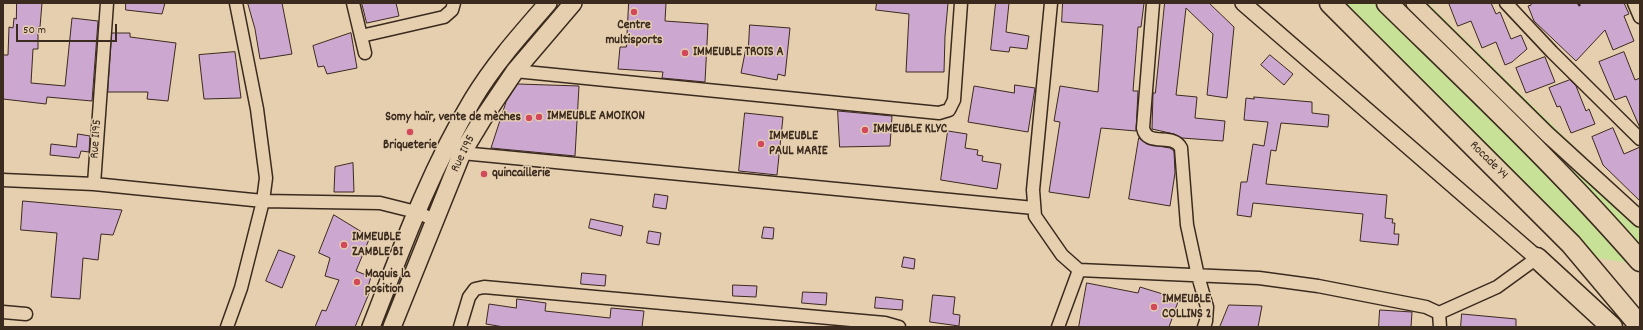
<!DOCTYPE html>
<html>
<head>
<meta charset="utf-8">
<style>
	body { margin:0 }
	#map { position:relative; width:1643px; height:330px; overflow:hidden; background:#e5cfaf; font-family:Dekko,sans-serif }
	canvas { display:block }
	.frame { position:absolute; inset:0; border:4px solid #3b2a1e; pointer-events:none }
	.scale { position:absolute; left:16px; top:24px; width:101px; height:18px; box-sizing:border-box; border:2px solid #3b2a1e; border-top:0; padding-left:5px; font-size:12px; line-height:14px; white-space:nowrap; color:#3b2a1e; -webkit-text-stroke:3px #e5cfaf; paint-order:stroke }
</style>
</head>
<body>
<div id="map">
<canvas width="1643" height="330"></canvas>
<div class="frame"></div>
<div class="scale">50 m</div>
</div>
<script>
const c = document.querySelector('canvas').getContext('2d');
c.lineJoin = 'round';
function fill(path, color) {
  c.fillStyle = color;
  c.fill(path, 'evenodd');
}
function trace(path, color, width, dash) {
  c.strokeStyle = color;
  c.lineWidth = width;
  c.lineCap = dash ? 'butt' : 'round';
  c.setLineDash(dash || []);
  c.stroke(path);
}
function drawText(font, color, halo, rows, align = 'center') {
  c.font = font + ' Dekko,sans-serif';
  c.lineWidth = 3;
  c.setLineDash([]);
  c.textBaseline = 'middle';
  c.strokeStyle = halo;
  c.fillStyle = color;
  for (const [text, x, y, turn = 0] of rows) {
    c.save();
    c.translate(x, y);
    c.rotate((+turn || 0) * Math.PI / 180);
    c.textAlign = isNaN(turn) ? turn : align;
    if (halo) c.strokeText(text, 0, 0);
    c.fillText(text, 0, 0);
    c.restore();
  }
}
const green = new Path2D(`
	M1337,3H1428L1640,211V265L1569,253Z`);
const building = new Path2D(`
	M17,3H42L40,27H38V49H33L31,83L65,86L72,18L98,21L92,101L47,97L46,104L3,99V55H8L9,27L13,28L14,18L16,19Z
	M126,3H165L162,14L126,10Z
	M248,3H282L292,54L260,59L255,29Z
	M362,3H396L399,16L367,23Z
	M629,3H666L665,21L708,24L705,82L662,78L663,72L618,69L620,47H626Z
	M877,3H948L945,36L944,72H906L909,14L876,10Z
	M996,3H1009L1006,32L1029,36L1027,49L1010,47L1009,52L991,50Z
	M1063,3H1144L1141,27H1138L1133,91H1138L1136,131L1101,128L1089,198L1049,192L1060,122L1054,121L1060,86L1098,92L1103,25L1062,22Z
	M1165,3H1209L1234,27L1227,98L1207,95L1213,34L1186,8L1176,95L1197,97L1195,118L1225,121L1223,141L1182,138L1174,134L1152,129L1153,93H1155Z
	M1449,3H1491L1496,14L1500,12L1511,39L1521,35L1527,49L1512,62L1505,65L1496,42L1482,48L1471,21L1458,26Z
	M1530,3H1624L1629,14L1624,16L1634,41L1613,50L1605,30L1576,61L1534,21L1528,6L1531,5Z
	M750,25L790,28L785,76L778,74L777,80L741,73L746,48H748Z
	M112,33H130V37L176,43L168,101L147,99L148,92H108Z
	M351,33L357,68L327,74L324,66L318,67L313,46Z
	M235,52L241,98L204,99L199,55Z
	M1624,52L1635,80L1640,78V128L1626,96L1615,100L1599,62Z
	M1270,55L1293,74L1284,85L1261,65Z
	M1545,57L1555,82L1526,93L1516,68Z
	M1570,80L1576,86L1586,111L1589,109L1595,124L1571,133L1560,106L1557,107L1549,88Z
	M518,84L579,86L575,156L491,148L506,102Z
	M1015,85L1035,88L1028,132L968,122L974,86L1014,93Z
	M1254,97L1312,102V113L1329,115L1328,127L1281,123L1276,151L1271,150L1266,184L1387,195L1385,218L1393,219L1392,223H1395L1394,234H1399L1398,245L1360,241L1363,214L1253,203L1251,217L1237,215L1241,182H1247L1253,144L1264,146L1268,122L1244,120L1246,98L1254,99Z
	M838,111L892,116L890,146L840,147Z
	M745,113L783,117L777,175L739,171Z
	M1613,128L1624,154L1640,147V201L1603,165L1592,137Z
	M948,131L967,134L965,148L978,150L977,155L983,156L982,161L1001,164L997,189L941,180Z
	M78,134L90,136L89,152L81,151L79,158L50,155L51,144L76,147Z
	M1139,138L1147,144L1170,148L1174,151L1175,173L1170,206L1129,199Z
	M353,163L354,192H334L335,167Z
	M655,194L668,196L666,209L653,207Z
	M23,201L122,210L113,235L101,234L98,260L83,258L80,299L51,297L57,233L21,230Z
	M334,215L370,237L356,271L371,277L367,290L370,291L355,327H315L322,310L326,311L339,280L325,276L330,258L319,253Z
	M591,219L623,226L621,236L589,228Z
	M764,227L774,228L773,239L762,238Z
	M649,231L661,233L659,245L647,243Z
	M279,250L295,256L282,288L266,281Z
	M904,257L915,259L914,269L902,267Z
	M582,273L606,275L605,286L581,284Z
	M1087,283L1138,293L1140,287L1179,299L1169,327H1079Z
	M733,285L757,286L756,297L733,296Z
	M803,292L827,293L826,305L802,303Z
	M933,295L955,297L953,314L960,315L959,326L930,322Z
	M876,297L903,300L902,310L875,308Z
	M517,299L546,303L545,311L610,318L611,308L644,311L642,327H504L486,324L489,304L516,308Z
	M1229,305L1262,306L1258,327H1220Z
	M1380,310L1412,312L1411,327H1379Z
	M1462,314L1516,319V327H1461Z`);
const path = new Path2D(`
	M1578,3L1580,6`);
const minor = new Path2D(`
	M353,3L365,53
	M1051,3L1033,190L1035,216L1062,255L1079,270L1259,278L1318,286L1426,307L1439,313L1440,327
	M1153,3L1143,128C1147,148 1173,132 1181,148L1187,225L1198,276L1207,307L1206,321L1204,327
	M1506,3L1552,52L1640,139
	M1634,3L1640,17
	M361,36L444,17L452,10L454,3
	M515,71L939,113L949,110L954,100L961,3
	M462,153L1034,208
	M3,180L94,184L107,3
	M94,184L263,201L380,203L416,212L435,220
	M3,312L26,314
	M1439,313L1497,287L1537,258
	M227,327L241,288L263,201L266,178L257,109L236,3
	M460,327L469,297L475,289L484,287L885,323L899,327
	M1058,327L1079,270`);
const tertiary = new Path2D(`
	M1243,3L1537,258
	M1414,3L1547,134L1640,219`);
const secondary = new Path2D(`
	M371,327C401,250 430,170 473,99C494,64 521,34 548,3
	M392,327L462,153L482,120L515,71L573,3`);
const trunk = new Path2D(`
	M1330,3L1571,244L1640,326
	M1387,3C1473,87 1561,170 1640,261
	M1537,258L1612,327`);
const markers = [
	[634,12,4,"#d1495b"],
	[685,53,4,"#d1495b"],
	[539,117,4,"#d1495b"],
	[529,118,4,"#d1495b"],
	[865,130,4,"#d1495b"],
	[410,132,4,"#d1495b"],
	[761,144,4,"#d1495b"],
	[484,174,4,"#d1495b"],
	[344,245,4,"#d1495b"],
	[357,282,4,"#d1495b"],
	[1154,307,4,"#d1495b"]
];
const poiNames = [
	["Centre",634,26,"center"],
	["multisports",634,41,"center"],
	["IMMEUBLE TROIS A",693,53],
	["IMMEUBLE AMOIKON",547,117],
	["Somy haïr, vente de mèches",521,118,"right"],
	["IMMEUBLE KLYC",873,130],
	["IMMEUBLE",769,137],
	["PAUL MARIE",769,152],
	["Briqueterie",410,146,"center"],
	["quincaillerie",492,174],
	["IMMEUBLE",352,238],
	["ZAMBLE BI",352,253],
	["Maquis la",365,275],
	["position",365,290],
	["IMMEUBLE",1162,300],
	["COLLINS 2",1162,315]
];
const streetNames = [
	["Rue I195",97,139,-86],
	["Rue I195",464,154,-64],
	["Rocade Y4",1488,161,45]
];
fill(green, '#c7e197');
fill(building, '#cca7d0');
trace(building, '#3b2a1e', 1);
trace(minor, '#3b2a1e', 15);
trace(tertiary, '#3b2a1e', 18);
trace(secondary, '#3b2a1e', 20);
trace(trunk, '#3b2a1e', 23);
trace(path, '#3b2a1e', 2.5, [4, 3]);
trace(minor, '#e5cfaf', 12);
trace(tertiary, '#e5cfaf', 15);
trace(secondary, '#e5cfaf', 17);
trace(trunk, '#e5cfaf', 20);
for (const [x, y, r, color] of markers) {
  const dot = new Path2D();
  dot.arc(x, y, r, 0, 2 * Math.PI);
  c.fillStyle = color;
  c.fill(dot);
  trace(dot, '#e5cfaf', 1.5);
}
drawText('bold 13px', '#3b2a1e', '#e5cfaf', poiNames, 'left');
drawText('13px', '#3b2a1e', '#e5cfaf', streetNames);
</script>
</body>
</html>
